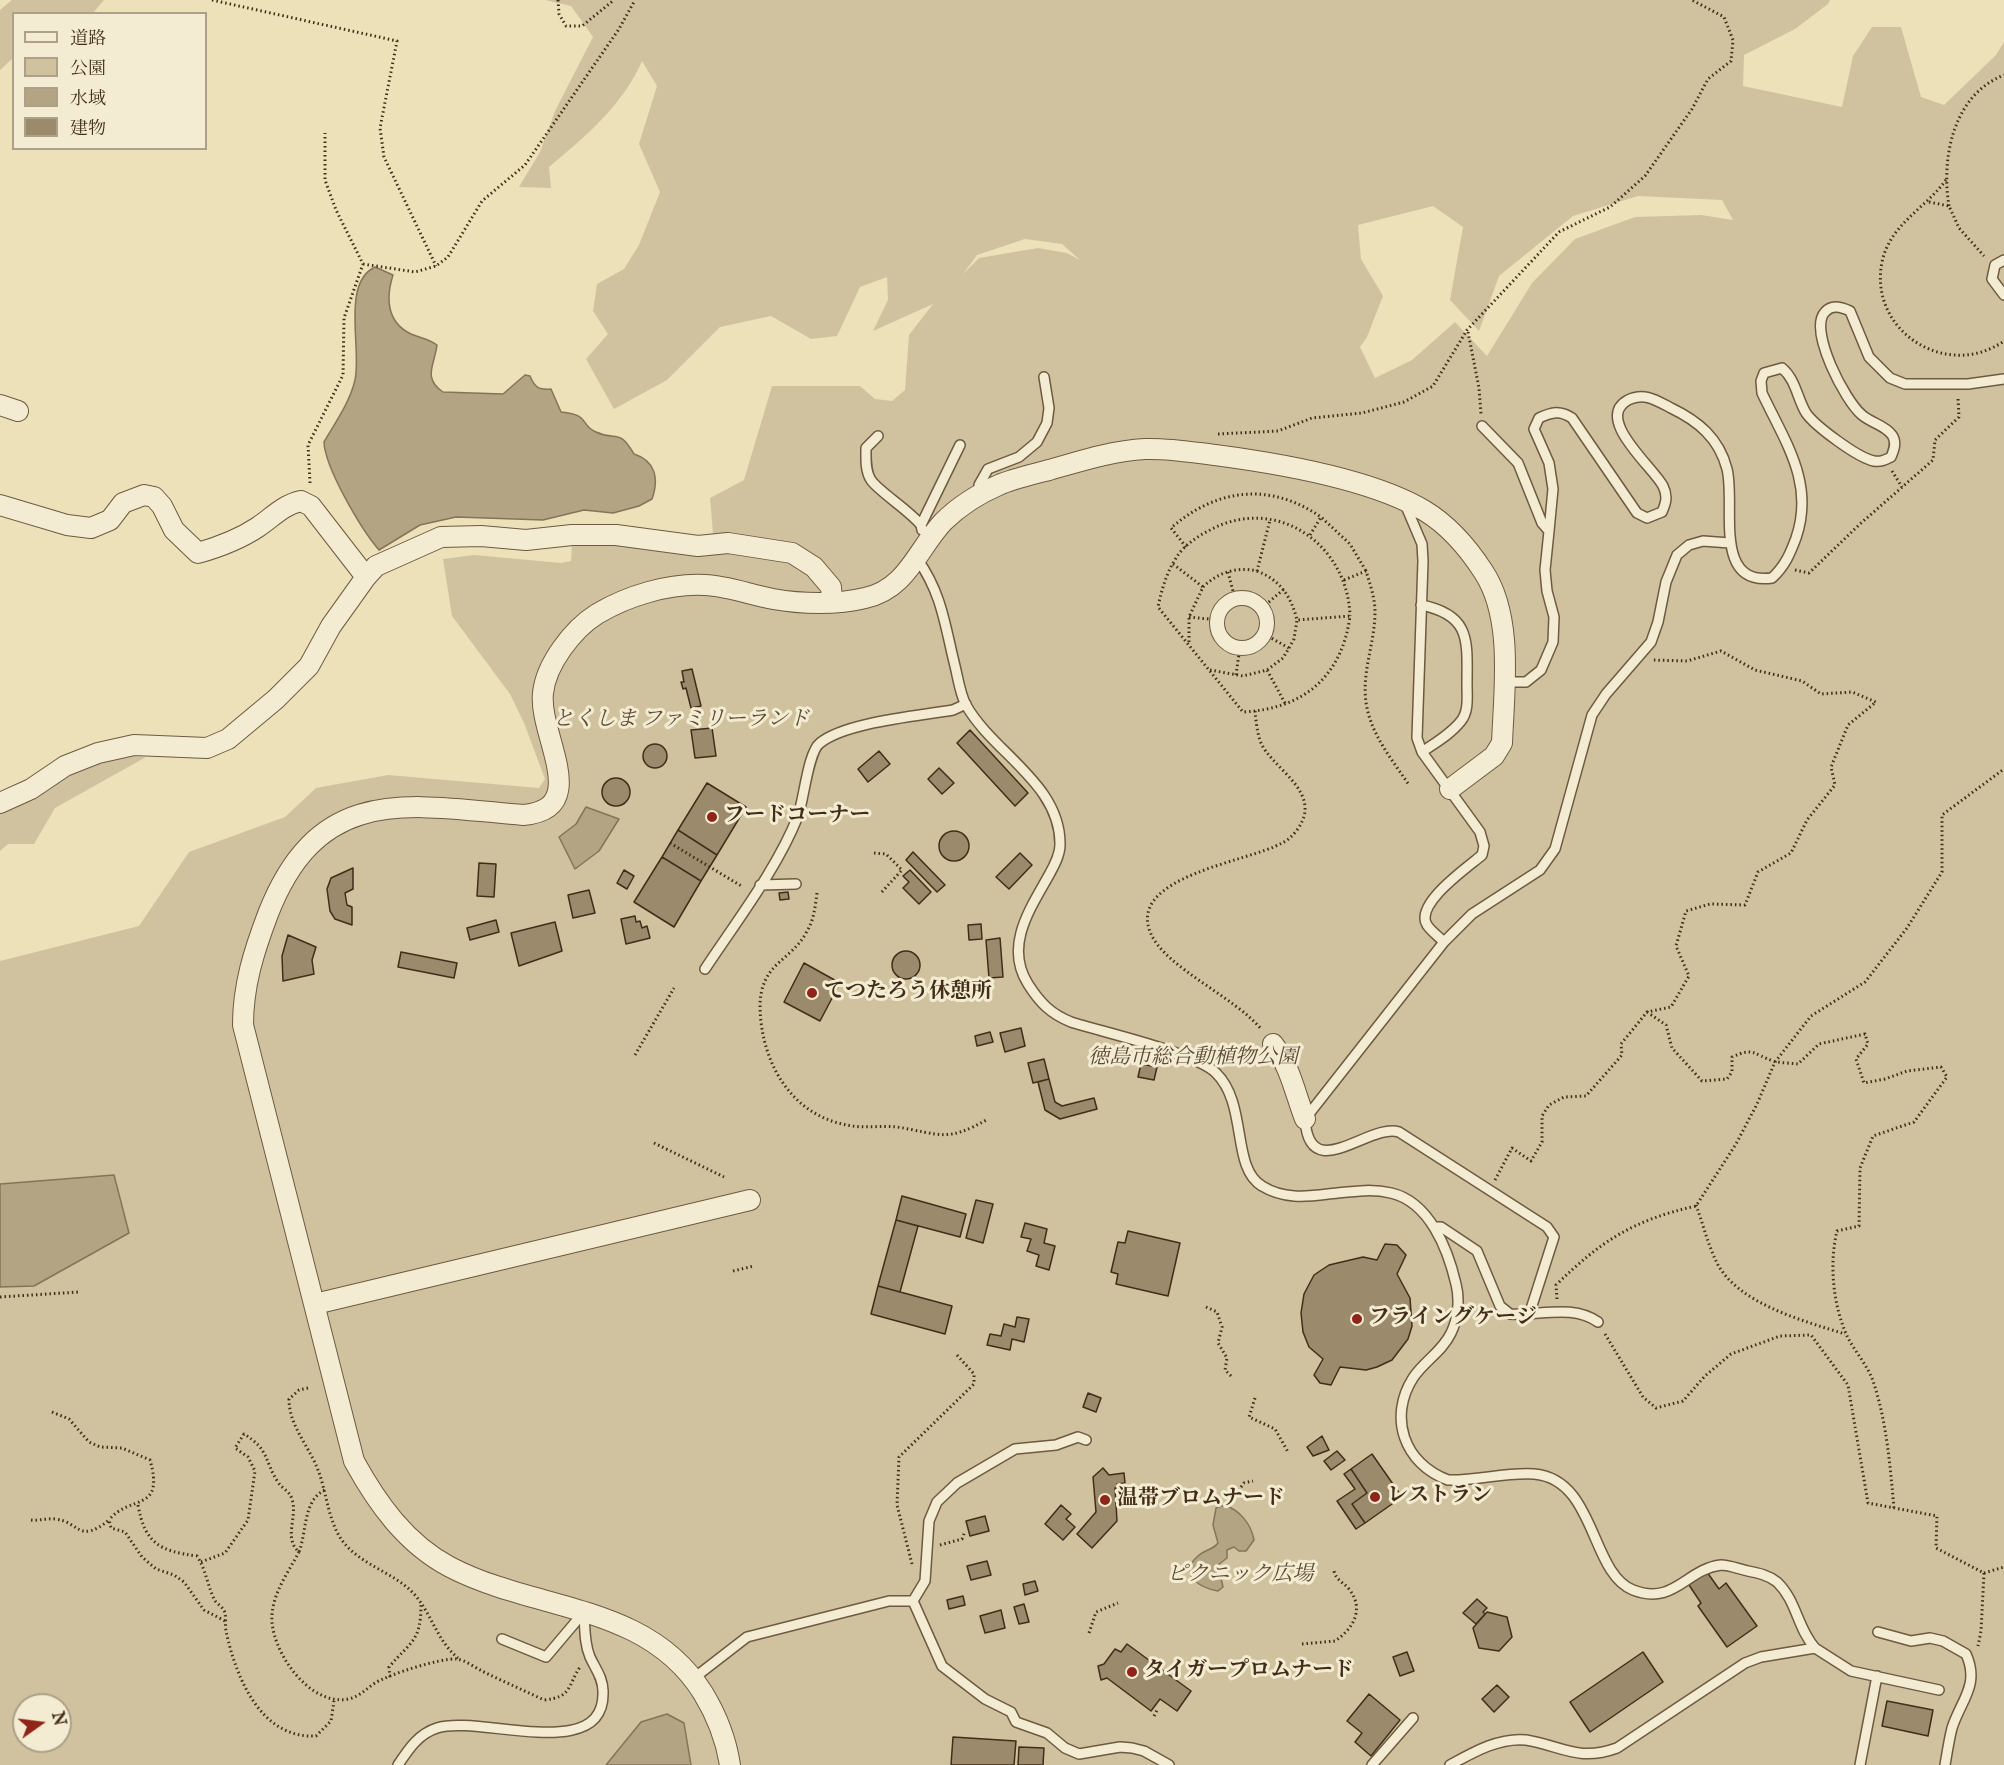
<!DOCTYPE html>
<html>
<head>
<meta charset="utf-8">
<style>
	body { margin:0 }
	#map { position:relative; width:2004px; height:1765px; overflow:hidden; background:#ede1b9; font-family:"IM FELL English","Noto Serif JP",serif }
	canvas { display:block }
	.legend { position:absolute; left:12px; top:12px; width:195px; height:138px; box-sizing:border-box; background:#f3ecd2; border:2px solid #aca088; margin:0; padding:8px 10px; list-style:none; font-size:18px; color:#422d19 }
	.legend li { display:flex; align-items:center; gap:12px; height:30px }
	.legend b { width:30px; border:2px solid #aca088 }
	.north { position:absolute; left:12px; top:1693px; width:60px; height:60px; box-sizing:border-box; background:#f3ecd2; border:2px solid #aca088; border-radius:50%; rotate:76deg; font-size:16px; font-weight:700; line-height:24px; text-align:center; color:#422d19 }
	.north::after { content:''; display:block; margin:auto; width:21px; height:27px; background:#8f2418; clip-path:polygon(50% 0,100% 100%,50% 72%,0 100%) }
</style>
</head>
<body>
<div id="map">
<canvas width="2004" height="1765"></canvas>
<ul class="legend">
<li><b style="height:8px;background:#f3ecd2"></b>道路</li>
<li><b style="height:16px;background:#d0c29e"></b>公園</li>
<li><b style="height:16px;background:#b3a483"></b>水域</li>
<li><b style="height:16px;background:#9b8b6c"></b>建物</li>
</ul>
<div class="north">N</div>
</div>
<script>
const c = document.querySelector('canvas').getContext('2d');
c.lineJoin = 'round';
function fill(path, color) {
  c.fillStyle = color;
  c.fill(path, 'evenodd');
}
function trace(path, color, width, dash) {
  c.strokeStyle = color;
  c.lineWidth = width;
  c.lineCap = dash ? 'butt' : 'round';
  c.setLineDash(dash || []);
  c.stroke(path);
}
function drawText(font, color, halo, rows, align = 'center') {
  c.font = font + ' "IM FELL English","Noto Serif JP",serif';
  c.lineWidth = 6;
  c.setLineDash([]);
  c.textBaseline = 'middle';
  c.strokeStyle = halo;
  c.fillStyle = color;
  for (const [text, x, y, turn = 0] of rows) {
    c.save();
    c.translate(x, y);
    c.rotate((+turn || 0) * Math.PI / 180);
    c.textAlign = isNaN(turn) ? turn : align;
    if (halo) c.strokeText(text, 0, 0);
    c.fillText(text, 0, 0);
    c.restore();
  }
}
const green = new Path2D(`
	M12,0H104L93,13L14,14L13,58L0,70V10Z
	M545,0H1830L1828,4L1795,29L1744,55L1743,86L1842,107L1853,56L1872,27H1901L1921,97L1944,105L1996,55L2004,42V1765H0V961L139,926L189,852L285,817L316,788L388,775L539,788L545,779L524,723L510,694L452,616L443,559L474,555L561,563L571,561L573,529L690,539L713,533L710,498L744,480L772,386H860L875,399L892,401L905,390L909,335L933,304L873,331L888,300L887,277L860,287L837,336L811,339L771,316L720,327L667,380L614,409L586,359L608,334L593,311L597,284L624,269L639,245L660,192L639,144L657,86L642,61C623,105 585,137 549,167L551,188L519,187L540,152L555,111L593,37L571,6ZM1638,196L1722,200L1733,220L1701,215L1635,217L1575,239L1532,283L1487,356L1455,322L1412,360L1375,378L1360,347L1367,337L1383,296L1361,259L1358,225L1433,206L1463,227L1450,300L1479,331L1499,276L1573,216ZM1025,239L1062,244L1080,260L1067,253L1038,248L979,258L963,274L977,255ZM24,1705H60V1741H24Z
	M109,754L146,757L55,808L34,844H8L0,851V813L72,769Z`);
const water = new Path2D(`
	M375,267L393,275C386,297 386,322 411,334C420,338 429,339 437,345C435,364 422,378 443,392L503,394L525,375L530,376C535,388 539,390 551,389L561,412C592,415 579,425 596,432C617,442 618,427 634,454C656,461 659,479 652,499L639,506L613,513L584,510L543,520L456,517L420,525L379,550C361,529 325,468 324,442C335,423 350,402 355,380C362,349 341,283 375,267Z
	M586,807L619,819L599,851L575,869L559,837L576,824Z
	M114,1175L129,1233L34,1286L0,1287V1184Z
	M1224,1505C1240,1510 1251,1524 1254,1540L1246,1551H1239L1234,1547L1227,1550V1558L1218,1565L1223,1587L1218,1591C1200,1588 1177,1574 1198,1556C1204,1550 1213,1550 1218,1543L1213,1525L1216,1508Z
	M667,1714L684,1723L691,1765H606L641,1722Z`);
const building = new Path2D(`
	M692,669L701,706L691,708L686,688L683,689L681,682H684L682,671Z
	M712,728L716,756L695,758L691,730Z
	M970,730L1028,793L1015,806L957,743Z
	M643 756a12 12 0 1 1 24 0a12 12 0 1 1-24 0Z
	M879,751L890,764L868,782L858,769Z
	M939,768L954,783L942,794L928,779Z
	M602 792a14 14 0 1 1 28 0a14 14 0 1 1-28 0Z
	M707,783L746,807L717,855L678,830Z
	M678,830L717,855L701,881L662,857Z
	M939 846a15 15 0 1 1 30 0a15 15 0 1 1-30 0Z
	M913,852L945,885L937,892L906,860Z
	M1020,853L1032,865L1009,889L996,877Z
	M662,857L701,881L674,927L634,902Z
	M479,863L496,864L494,897L477,896Z
	M353,868V889L345,893L347,905L352,907V925L335,919L330,911L327,889L331,878Z
	M624,870L634,876L627,889L617,883Z
	M910,870L931,892L919,904L903,888L909,882L903,876Z
	M589,890L595,913L573,918L568,895Z
	M788,892L789,899L780,900L779,893Z
	M635,916L636,922L640,921L642,928L647,926L650,938L626,944L621,919Z
	M496,920L499,932L470,940L467,928Z
	M555,922L562,951L519,966L511,933Z
	M981,924L982,939L969,940L968,925Z
	M288,935L316,947L312,960L314,974L283,981L282,956Z
	M1000,938L1003,977L989,978L986,940Z
	M892 965a14 14 0 1 1 28 0a14 14 0 1 1-28 0Z
	M401,952L457,963L454,978L398,967Z
	M804,963L840,983L820,1021L784,1002Z
	M1021,1028L1025,1046L1005,1052L1000,1033Z
	M990,1032L993,1042L977,1046L975,1036Z
	M1044,1059L1049,1079L1033,1083L1028,1063Z
	M1141,1064L1157,1067L1154,1080L1138,1077Z
	M1049,1079L1055,1102L1062,1106L1094,1098L1097,1109L1060,1119L1045,1110L1038,1082Z
	M902,1196L966,1214L960,1237L896,1220Z
	M976,1200L993,1204L983,1243L966,1238Z
	M896,1220L918,1226L900,1292L878,1286Z
	M1025,1223L1047,1229L1044,1243L1055,1246L1049,1270L1036,1266L1039,1255L1027,1251L1031,1239L1021,1237Z
	M1128,1231L1180,1243L1168,1296L1116,1284L1118,1274L1111,1272L1118,1242L1125,1243Z
	M1385,1244L1397,1245L1406,1255L1397,1274L1410,1298L1412,1326L1408,1339L1392,1360L1377,1367L1366,1370L1340,1367L1331,1385L1320,1383L1314,1375L1323,1359L1309,1347L1303,1332L1301,1313L1304,1294L1314,1275L1329,1265L1363,1257L1377,1260Z
	M878,1286L952,1306L945,1334L871,1314Z
	M1017,1317L1029,1319L1024,1342L1012,1339L1010,1350L987,1345L990,1334L1001,1336L1004,1324L1015,1327Z
	M1088,1393L1101,1398L1096,1412L1083,1407Z
	M1322,1436L1329,1450L1313,1456L1307,1447Z
	M1337,1451L1345,1460L1331,1470L1324,1461Z
	M1372,1454L1402,1497L1365,1523L1352,1504L1367,1493L1351,1469Z
	M1103,1468L1109,1475L1124,1473L1125,1483L1117,1484L1118,1488H1115L1117,1521L1092,1548L1077,1534L1096,1512L1093,1477Z
	M1351,1469L1367,1493L1352,1504L1365,1523L1356,1529L1337,1501L1355,1489L1344,1474Z
	M1061,1505L1071,1514L1066,1519L1075,1527L1063,1540L1045,1524Z
	M985,1516L989,1531L970,1536L966,1521Z
	M987,1561L991,1575L971,1580L967,1566Z
	M1707,1572L1719,1589L1726,1583L1757,1626L1727,1647L1698,1606L1701,1603L1689,1585Z
	M1035,1581L1038,1591L1025,1595L1023,1584Z
	M963,1596L965,1605L949,1609L947,1600Z
	M1477,1599L1487,1608L1483,1612L1485,1614L1476,1624L1463,1613Z
	M1024,1604L1029,1622L1019,1624L1014,1607Z
	M1001,1610L1005,1628L985,1633L980,1616Z
	M1487,1612L1507,1617L1512,1637L1499,1651L1479,1648L1473,1628Z
	M1127,1644L1191,1691L1177,1711L1160,1699L1151,1711L1107,1678L1101,1680L1098,1666L1104,1664L1115,1649L1121,1652Z
	M1407,1652L1414,1671L1400,1676L1393,1657Z
	M1643,1652L1663,1682L1590,1732L1570,1702Z
	M1497,1685L1509,1697L1494,1712L1482,1699Z
	M1369,1694L1400,1720L1371,1756L1355,1742L1362,1733L1347,1721Z
	M1887,1701L1933,1710L1928,1736L1882,1726Z
	M953,1737L1016,1741L1014,1765H951Z
	M1019,1747L1044,1748L1043,1765H1018Z`);
const path = new Path2D(`
	M212,0L397,41L380,128L384,157L436,266
	M558,0L559,14L566,26H582L614,0
	M1946,180C1925,209 1890,224 1882,262C1868,331 1947,381 2004,341
	M1929,202L1949,206L1959,228L1984,256
	M1949,206C1941,158 1953,95 2004,75
	M363,264L415,272L436,266L448,257L482,201L525,165L619,29L635,0
	M1468,332L1479,388L1481,414
	M1218,434L1278,431L1312,418L1362,413L1404,402L1433,386L1467,330L1559,232L1610,207L1645,176L1692,109L1708,79L1731,61L1733,40L1724,17L1692,0
	M1892,471L1902,487
	M310,483L308,445L343,375L344,318L363,264L336,210L325,180V133
	M1310,535L1321,517L1350,544L1366,571
	M1186,547L1171,528C1217,488 1270,482 1321,517
	M1173,564L1203,587L1189,617V644
	M1795,570L1809,573L1860,524L1933,460L1935,440L1959,417L1958,398
	M1257,571C1280,580 1291,596 1297,620L1350,616C1342,677 1303,709 1243,712L1158,607C1162,588 1167,571 1178,555C1186,544 1198,536 1210,530C1277,494 1348,545 1350,616
	M1228,572L1235,599
	M1344,580L1366,571C1370,584 1375,598 1375,612C1375,644 1360,675 1367,708C1373,737 1393,761 1409,785
	M1203,587C1217,573 1237,566 1257,571L1270,520
	M1262,608L1284,589
	M1189,617L1218,620
	M1264,634L1289,648L1283,658L1267,670
	M1289,648L1294,639L1297,620
	M1210,670L1243,676L1267,670L1286,705
	M1236,675L1240,647
	M1255,711C1256,721 1257,733 1261,743C1271,765 1307,784 1305,811C1304,823 1293,838 1282,843C1249,862 1125,876 1151,934C1166,968 1235,997 1261,1029
	M670,843L743,887
	M874,853L886,854L902,870L880,894
	M817,893C815,908 814,920 806,933C791,961 760,963 760,1007C761,1062 791,1115 847,1125C863,1129 881,1125 897,1127C941,1134 946,1143 988,1119
	M1647,1012L1666,1025L1672,1048L1702,1081L1727,1079L1732,1072V1057C1754,1047 1753,1054 1773,1061C1780,1063 1790,1063 1798,1064L1819,1044L1865,1034L1868,1044L1856,1059L1864,1083L1885,1079L1907,1071L1941,1067L1947,1077L1914,1122L1873,1136L1860,1168L1859,1226L1837,1231C1829,1264 1833,1305 1847,1336C1855,1352 1869,1367 1874,1384C1887,1424 1890,1466 1894,1508
	M635,1055L674,988
	M654,1143L724,1177
	M1495,1180L1512,1148L1531,1161L1542,1142V1116L1549,1105L1564,1097L1586,1096L1622,1055L1621,1044L1647,1012L1671,1007L1689,976L1676,946L1686,911L1710,904L1745,905L1758,872L1791,853L1807,820L1835,785L1831,767L1848,725L1876,702L1852,692L1821,694L1802,681L1755,670L1721,651L1687,661L1653,660
	M1696,1205C1703,1224 1708,1245 1717,1263C1738,1304 1804,1321 1845,1334
	M733,1271L754,1266
	M0,1297L79,1292
	M1557,1299L1556,1285C1601,1241 1633,1220 1696,1206L1736,1144L1757,1104L1775,1062L1811,1016L1865,982L1907,928L1942,872V815L2004,769
	M1206,1307L1217,1312L1222,1327L1218,1343L1227,1358L1225,1370L1232,1377
	M1605,1334L1643,1397L1656,1408L1683,1401L1705,1376L1731,1354L1780,1336L1811,1335L1848,1385L1868,1503L1937,1516L1936,1548L1984,1573L1981,1631L1978,1646
	M308,1388L299,1390L289,1399C289,1426 309,1446 318,1470C327,1493 328,1523 344,1543C363,1566 395,1573 414,1594C432,1614 437,1641 458,1658
	M1255,1398L1249,1417L1275,1429L1288,1452
	M52,1412L69,1419L89,1442L100,1447L122,1448L150,1460C165,1513 130,1494 109,1520
	M1233,1498L1244,1483L1253,1481
	M138,1505C145,1544 160,1551 197,1556C206,1570 207,1584 214,1599C216,1604 223,1606 225,1613C226,1618 225,1625 226,1631C236,1678 261,1739 316,1736L331,1721L334,1701
	M31,1520C39,1521 47,1518 55,1519C79,1521 78,1545 109,1520L111,1528L125,1532L142,1557L156,1569L174,1575L184,1582L204,1610L225,1621
	M940,1545L962,1539L965,1531
	M299,1552C289,1571 274,1591 272,1614C269,1649 309,1707 348,1699C359,1697 366,1689 375,1683C390,1674 440,1658 457,1659C465,1660 474,1667 482,1671C502,1681 523,1690 544,1700C572,1697 567,1687 580,1667
	M201,1562L225,1553L248,1520L255,1471L248,1457L235,1448L244,1434C270,1450 264,1461 278,1482C282,1489 289,1490 292,1499C298,1517 283,1538 299,1552C307,1531 303,1500 325,1490
	M912,1564L897,1505L899,1457L974,1384V1374L957,1355
	M1984,1573L2004,1567
	M1089,1633L1096,1612L1118,1603
	M1302,1644L1335,1641C1353,1629 1365,1609 1349,1589C1343,1582 1336,1580 1334,1571
	M390,1677L389,1667C411,1641 421,1642 421,1604
	M1154,1716L1157,1710`);
const service = new Path2D(`
	M2004,260L1995,265L1992,279L2004,295
	M1482,426L1518,463L1542,523L1549,531L1545,570L1547,591L1554,617L1553,642L1541,670L1526,682H1504
	M878,436L866,448C866,458 865,471 871,480C878,491 909,510 921,525
	M979,494V485L988,469L1019,457L1037,442L1047,423L1049,408L1044,377
	M1405,504L1422,544L1423,561L1417,738L1422,752
	M922,530L921,525L960,445
	M1549,531L1553,489L1549,463L1534,429L1539,418C1552,412 1560,410 1572,418L1637,513L1647,518L1662,512C1666,503 1668,496 1663,486C1653,467 1594,419 1628,400C1644,392 1656,400 1671,408C1698,421 1719,438 1727,469C1736,504 1712,586 1772,578C1785,566 1790,554 1796,538C1815,483 1785,442 1762,393L1761,381L1764,373L1782,368C1796,380 1797,398 1806,413C1815,426 1858,458 1874,461C1881,462 1885,460 1891,457C1894,450 1897,442 1892,435C1885,425 1871,423 1862,415C1845,401 1808,330 1825,312C1832,304 1841,307 1850,311L1869,357L1890,378L1905,384H1968L2004,379
	M918,560C942,594 945,626 955,666C958,678 960,694 966,705C993,753 1061,784 1060,845C1060,855 1054,866 1049,875C1030,909 1004,946 1028,984C1040,1003 1051,1014 1071,1022C1102,1032 1196,1053 1216,1073C1248,1104 1231,1168 1262,1186C1283,1199 1305,1197 1328,1194C1349,1192 1370,1188 1391,1193C1430,1202 1448,1250 1456,1284C1460,1300 1458,1319 1451,1333C1442,1352 1424,1361 1413,1378C1388,1417 1404,1464 1448,1480C1477,1481 1505,1472 1534,1474C1596,1479 1590,1573 1633,1590C1674,1606 1686,1569 1721,1565C1729,1565 1739,1569 1748,1571C1758,1573 1768,1575 1777,1582C1797,1601 1797,1628 1815,1648
	M1421,605C1472,615 1467,642 1467,685C1467,697 1469,711 1461,721C1451,734 1435,743 1422,752L1480,832L1484,846L1482,855C1468,867 1414,904 1427,925C1431,931 1439,937 1444,942
	M760,885L796,884
	M705,969C736,922 777,869 798,816C804,799 808,752 820,743C846,722 919,716 953,710L966,704
	M1434,1227H1441L1477,1251L1500,1306L1510,1314C1540,1316 1572,1304 1598,1322
	M1529,1315L1554,1237L1547,1227L1399,1132C1370,1122 1309,1187 1305,1119L1444,942L1472,914L1540,870L1555,849L1592,715L1606,694L1651,642L1658,622L1666,582L1677,555L1689,545L1703,541L1730,543
	M1086,1440L1078,1437L1056,1445L1015,1449L957,1483L937,1502L929,1521L925,1581L913,1601L942,1666L985,1699L1011,1712L1016,1722L1047,1733L1065,1748L1079,1754L1120,1747L1132,1748L1144,1751L1169,1765
	M1878,1632L1911,1641L1930,1638L1943,1641L1966,1654C1980,1685 1961,1700 1952,1728C1949,1740 1947,1753 1945,1765
	M694,1678L747,1637L889,1601H913
	M398,1765C408,1750 418,1734 437,1728C479,1714 606,1765 603,1691C603,1678 595,1668 590,1657C584,1643 585,1627 584,1612L546,1657L502,1639
	M1372,1765L1413,1718
	M1450,1765C1472,1753 1499,1737 1526,1740C1562,1746 1578,1762 1617,1748L1745,1663L1761,1657L1815,1648L1851,1671L1939,1690
	M1860,1765L1877,1676`);
const pedestrian = new Path2D(`
	M1217 623a25 25 0 1 1 50 0a25 25 0 1 1-50 0Z`);
const minor = new Path2D(`
	M0,405L18,411
	M0,505L67,525L91,528L110,520L123,503L144,495L154,497L162,506L174,530L198,553C219,547 240,539 258,527C273,517 283,505 301,501L311,506L366,577L376,566L441,537L481,536L526,540L572,535H616L698,546L728,543L792,553L814,567L831,587L832,601
	M0,803L31,789L65,766L98,753L134,745L207,748L228,739L276,699L309,666L331,626L366,577
	M1273,1044C1290,1066 1295,1093 1305,1119
	M315,1304L750,1200
	M730,1765C726,1739 717,1716 703,1693C646,1602 536,1612 450,1567C406,1544 377,1503 354,1461L243,1025C243,985 254,951 268,914C319,783 408,805 523,815C593,809 538,735 543,693C546,664 573,629 597,614C627,596 669,583 705,585C728,586 751,595 773,599C801,604 837,605 865,598C907,589 917,550 943,522C960,505 980,493 1001,484C1016,478 1033,474 1049,470C1081,461 1111,451 1145,449C1168,448 1191,452 1215,455C1276,463 1372,479 1425,511C1448,525 1468,548 1483,571C1514,617 1504,690 1502,743L1494,756L1450,789`);
const markers = [
	[712,817,6,"#8f2418"],
	[812,993,6,"#8f2418"],
	[1357,1319,6,"#8f2418"],
	[1375,1497,6,"#8f2418"],
	[1105,1500,6,"#8f2418"],
	[1132,1672,6,"#8f2418"]
];
const parkNames = [
	["とくしま ファミリーランド",681,721],
	["徳島市総合動植物公園",1193,1059],
	["ピクニック広場",1240,1576]
];
const poiNames = [
	["フードコーナー",724,817],
	["てつたろう休憩所",824,993],
	["フライングケージ",1369,1319],
	["レストラン",1387,1497],
	["温帯ブロムナード",1117,1500],
	["タイガープロムナード",1144,1672]
];
fill(green, '#d0c29e');
fill(water, '#b3a483');
trace(water, '#867459', 1.5);
fill(building, '#9b8b6c');
trace(building, '#422d19', 1.5);
trace(service, '#6d5a41', 12);
trace(pedestrian, '#6d5a41', 16);
trace(minor, '#6d5a41', 22);
trace(path, '#422d19', 3, [1.5, 3]);
trace(service, '#f3ecd2', 9);
trace(pedestrian, '#f3ecd2', 14);
trace(minor, '#f3ecd2', 20);
for (const [x, y, r, color] of markers) {
  const dot = new Path2D();
  dot.arc(x, y, r, 0, 2 * Math.PI);
  c.fillStyle = color;
  c.fill(dot);
  trace(dot, '#f3ecd2', 2);
}
drawText('italic 21px', '#5e4b34', '#f3ecd2', parkNames);
drawText('bold 21px', '#422d19', '#f3ecd2', poiNames, 'left');
</script>
</body>
</html>
